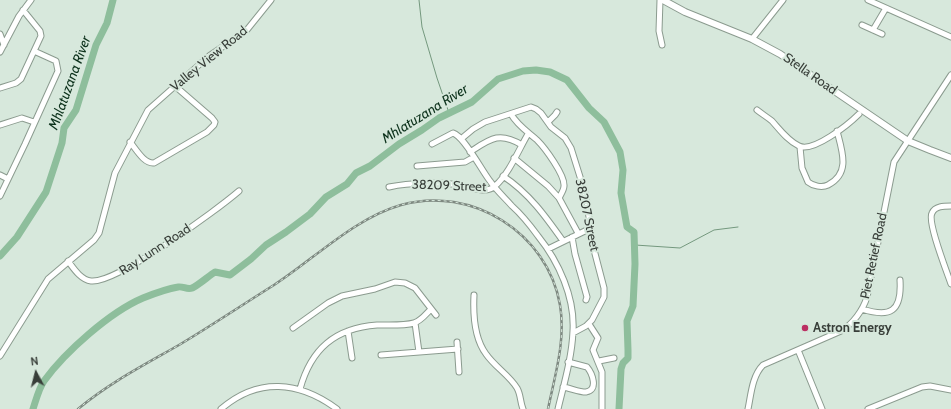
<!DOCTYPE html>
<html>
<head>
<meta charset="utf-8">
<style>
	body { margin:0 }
	#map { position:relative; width:951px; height:409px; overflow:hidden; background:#d7e8dc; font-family:Cabin,sans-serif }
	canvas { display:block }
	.north { position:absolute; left:16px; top:353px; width:40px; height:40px; -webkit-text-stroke:3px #d7e8dc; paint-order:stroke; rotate:353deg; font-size:11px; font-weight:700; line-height:16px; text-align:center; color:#383e39 }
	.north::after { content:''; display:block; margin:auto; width:14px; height:18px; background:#383e39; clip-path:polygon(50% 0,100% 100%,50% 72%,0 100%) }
</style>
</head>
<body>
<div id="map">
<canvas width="951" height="409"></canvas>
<div class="north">N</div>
</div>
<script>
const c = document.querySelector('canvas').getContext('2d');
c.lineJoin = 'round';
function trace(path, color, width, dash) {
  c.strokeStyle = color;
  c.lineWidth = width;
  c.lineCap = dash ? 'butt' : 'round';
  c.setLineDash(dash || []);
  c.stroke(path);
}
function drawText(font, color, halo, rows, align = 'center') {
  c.font = font + ' Cabin,sans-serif';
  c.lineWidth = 4;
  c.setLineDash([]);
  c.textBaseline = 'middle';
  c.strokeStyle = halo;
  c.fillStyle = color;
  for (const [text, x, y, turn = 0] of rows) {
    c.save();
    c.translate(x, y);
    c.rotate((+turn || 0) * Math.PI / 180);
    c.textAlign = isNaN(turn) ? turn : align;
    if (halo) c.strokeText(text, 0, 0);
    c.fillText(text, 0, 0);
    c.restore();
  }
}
const stream = new Path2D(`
	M419,0L422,27L437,78L449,113
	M635,245L680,248L714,230L738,227`);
const river = new Path2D(`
	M0,256L17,237L46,192L62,143L64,128L76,110L96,45L107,23L113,0
	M33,409C36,400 39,388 44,381C65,352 110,312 143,298C153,294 166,289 178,287C183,286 187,290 192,288C196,287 210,275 215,272L230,275L251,259L266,245L286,232L310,214L326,197L347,184L356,173L370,166L399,144L422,130L439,118L472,102L498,79L523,71L536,70L550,72L567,80L589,108L604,122L620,152L623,170L621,193L627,227L634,232L635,264L633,306L627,321L628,350V358L623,363L621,369L619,409`);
const minor = new Path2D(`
	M660,0L659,31L662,45
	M868,0L951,37
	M862,25L882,34
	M873,30L886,8
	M0,34L4,45
	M752,39L783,0
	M0,52L19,16L31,0
	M0,88L16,83L21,79L41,36L40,31L23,10
	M757,110C762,114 767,117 772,121C780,130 788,141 799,146C813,153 849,124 859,114
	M511,114C517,125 528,132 537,140C545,148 565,175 564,186C564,190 561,194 559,198
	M548,122L555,115L557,112
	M0,125L22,118L34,122
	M461,139L473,129L485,122L531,107L536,109L541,113L551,127L565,138L571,148L586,196L593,246L604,288V297L592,320L586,326L573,333
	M130,142C136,149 144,164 154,163L207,132L214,125L215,122L212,118L175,86
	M432,144L453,133C464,136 482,171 490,181C496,190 505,198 512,206C522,215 530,225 538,236C559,262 575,298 573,331C572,357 564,384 558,409
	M800,147L802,168L808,182C813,186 822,188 828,185C851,173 842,151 837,131
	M470,152C490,139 499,131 522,145
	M514,158L548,186L559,198L578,233
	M417,166L465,162L474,157
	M0,175L8,179
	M503,176C529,193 546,217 563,241
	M389,187C408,183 443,181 463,186C473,188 487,194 495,186C509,174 519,149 528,134
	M0,196L25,144L58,71L56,61L34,51
	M951,206C944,206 935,206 932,213C927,222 947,272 951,284
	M572,237L575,254L587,297L586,300
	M548,249L591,228
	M68,261C74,269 81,280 91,281C116,284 217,210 239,191
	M474,295C473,315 474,338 486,354C495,367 509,375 517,388C521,395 520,402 523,409
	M862,309C890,318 902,312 900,280
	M415,323L419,352
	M589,324L598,338L593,350L602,372V409
	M293,328L328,303L342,296L375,289L395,282L405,283L415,288L436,315
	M348,331L352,358
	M457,342L459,372
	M798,350L822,409
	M381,355L458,349
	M0,356L48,279L94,240L99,233L115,173L148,110L209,56L246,31L271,0
	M599,361L614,358
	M563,387C570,388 579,392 586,392C599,390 592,373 587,367L568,362
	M300,389C311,349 335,328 377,325C389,325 403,326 414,323C421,321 426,314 431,309
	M221,409C258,377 299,381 337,409
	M748,409C751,395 752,376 763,365L841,331C853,324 863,310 867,297L894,162L951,75
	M868,409L922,387L930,386L951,390`);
const major = new Path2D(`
	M663,0L685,12L752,39L780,54L908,141L930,150L951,158`);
const rail = new Path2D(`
	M78,409C109,383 144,365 179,345C211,326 242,305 274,285C314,259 355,218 401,205C471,185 548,233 560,305C566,340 555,375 548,409`);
const markers = [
	[805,328,4,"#bb2e62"]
];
const streetNames = [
	["Valley View Road",209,59,-39],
	["Stella Road",810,74,35],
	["38209 Street",449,186,2],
	["38207 Street",587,215,78],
	["Ray Lunn Road",155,250,-33],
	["Piet Retief Road",874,256,-78]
];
const poiNames = [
	["Astron Energy",813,328]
];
const waterNames = [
	["Mhlatuzana River",70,83,-70],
	["Mhlatuzana River",425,114,-32]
];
trace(stream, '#74987e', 1);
trace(river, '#8ebe9c', 7);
trace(minor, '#8b9b8f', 7);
trace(major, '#8b9b8f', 8);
trace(minor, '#fff', 5);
trace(major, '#fff', 6);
trace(rail, '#7e8981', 2.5);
trace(rail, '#d7e8dc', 1, [3]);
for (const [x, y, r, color] of markers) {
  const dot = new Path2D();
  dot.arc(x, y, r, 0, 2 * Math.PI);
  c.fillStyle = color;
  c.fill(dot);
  trace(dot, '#d7e8dc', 1.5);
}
drawText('13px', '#383e39', '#d7e8dc', streetNames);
drawText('bold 13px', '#383e39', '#d7e8dc', poiNames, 'left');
drawText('italic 14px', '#0d321c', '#d7e8dc', waterNames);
</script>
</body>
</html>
